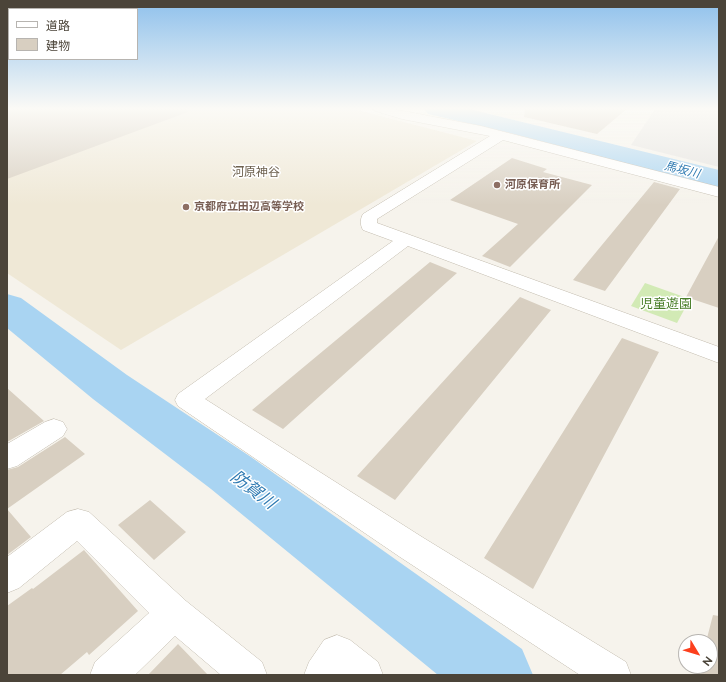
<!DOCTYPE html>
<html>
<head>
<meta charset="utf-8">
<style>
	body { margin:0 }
	#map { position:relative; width:726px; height:682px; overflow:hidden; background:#f6f3ec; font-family:Raleway,"Noto Sans JP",sans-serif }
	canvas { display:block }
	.frame { position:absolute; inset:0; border:8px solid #4b4439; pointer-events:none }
	.legend { position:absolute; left:8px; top:8px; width:130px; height:52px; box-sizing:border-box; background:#fff; border:1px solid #b7b4b0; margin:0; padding:5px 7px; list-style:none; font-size:12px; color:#4b4439 }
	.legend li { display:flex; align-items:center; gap:8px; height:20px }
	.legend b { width:20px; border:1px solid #b7b4b0 }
	.north { position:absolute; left:678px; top:634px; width:40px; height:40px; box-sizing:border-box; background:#fff; border:1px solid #b7b4b0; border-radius:50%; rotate:128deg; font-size:11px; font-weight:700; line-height:16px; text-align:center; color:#4b4439 }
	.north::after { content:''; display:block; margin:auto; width:14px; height:18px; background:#fc3f1d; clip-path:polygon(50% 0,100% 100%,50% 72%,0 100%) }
</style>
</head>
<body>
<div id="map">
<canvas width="726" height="682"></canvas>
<div class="frame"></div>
<ul class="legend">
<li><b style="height:5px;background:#fff"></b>道路</li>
<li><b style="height:11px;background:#d8cfc1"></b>建物</li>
</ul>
<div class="north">N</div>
</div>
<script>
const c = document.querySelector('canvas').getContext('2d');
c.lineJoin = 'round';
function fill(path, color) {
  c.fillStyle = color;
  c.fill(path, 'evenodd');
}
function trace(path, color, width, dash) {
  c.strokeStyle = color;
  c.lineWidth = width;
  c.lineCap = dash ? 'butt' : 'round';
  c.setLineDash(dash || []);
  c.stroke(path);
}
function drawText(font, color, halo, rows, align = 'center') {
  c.font = font + ' Raleway,"Noto Sans JP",sans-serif';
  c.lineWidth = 3;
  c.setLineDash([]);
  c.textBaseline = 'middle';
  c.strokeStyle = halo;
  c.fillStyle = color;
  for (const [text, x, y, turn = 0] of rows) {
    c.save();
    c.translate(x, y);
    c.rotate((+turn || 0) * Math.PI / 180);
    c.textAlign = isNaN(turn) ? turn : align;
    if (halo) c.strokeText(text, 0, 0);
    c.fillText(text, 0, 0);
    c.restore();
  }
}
const education = new Path2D(`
	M7,109H354L477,141L121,350L7,273Z`);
const green = new Path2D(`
	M645,283L690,299L677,323L631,306Z`);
const parking = new Path2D(`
	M655,109H719V167L631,145Z`);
const river = new Path2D(`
	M424,109H469L719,170V188L506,132L428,114Z
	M7,294L21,298L127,375L251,457L522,649L533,675H438L211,489L93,399L7,328Z`);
const building = new Path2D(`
	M7,109H187L188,112L7,179Z
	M525,109H627L597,134L524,117Z
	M512,158L547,169L543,172L592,185L510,267L482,256L518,224L450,200Z
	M654,182L680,189L605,291L573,280Z
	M719,236V308L686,297Z
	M430,262L457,273L283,429L252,410Z
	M520,297L551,310L395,500L357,476Z
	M622,338L659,352L533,589L484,558Z
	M7,388L44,421L7,442Z
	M65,437L85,454L7,509V470L18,467Z
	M150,500L186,532L154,560L118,525Z
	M7,509L31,537L7,555Z
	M84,550L138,611L89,655L87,652L60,675H7V606L32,588L33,589Z
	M713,615L719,616V675H696L699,666H710V642H706Z
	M178,644L208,675H148Z`);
const minor = new Path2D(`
	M373,109H393L481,126L719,187V197L503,140L377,219V223L719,347V363L408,246L205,399L422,537L626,662L631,675H580L400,557L178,406L175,400L178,394L393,241L363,230C360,225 360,219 363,214L490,136L402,119L375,111Z
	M54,419L63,422L67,429L63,436L17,466L7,469V444L45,422Z
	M78,509L89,512L186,601L262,662L267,675H221L175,636L135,675H90L95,662L149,613L77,541L19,588L7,593V557L67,512Z
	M337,635L350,640L378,662L383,675H304L309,662L324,640Z`);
const markers = [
	[497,185,4,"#8d6e63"],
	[186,207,4,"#8d6e63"]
];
const farEducationnames = [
	["河原保育所",505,185],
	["京都府立田辺高等学校",194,207]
];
const farWaternames = [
	["馬坂川",682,170,14]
];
const farNeighbourhoodnames = [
	["河原神谷",256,172]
];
const parkNames = [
	["児童遊園",666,304]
];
const nearWaternames = [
	["防賀川",253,490,37]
];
fill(education, '#efe8d6');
fill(green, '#d2eab5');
fill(parking, '#e5e3e0');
fill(river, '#a9d4f2');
fill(building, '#d8cfc1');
trace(minor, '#c2bbae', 1);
fill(minor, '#fff');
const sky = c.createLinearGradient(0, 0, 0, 205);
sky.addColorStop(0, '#8fc1ec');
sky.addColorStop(0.53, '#fbfaf6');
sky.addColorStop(1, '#fbfaf600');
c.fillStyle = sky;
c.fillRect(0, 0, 726, 205);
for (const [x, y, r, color] of markers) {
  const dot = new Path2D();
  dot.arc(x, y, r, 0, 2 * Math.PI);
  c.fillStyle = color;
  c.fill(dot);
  trace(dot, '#fff', 1.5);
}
drawText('bold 11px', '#785e54', '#fff', farEducationnames, 'left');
drawText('italic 12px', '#2e7ab2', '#fff', farWaternames);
drawText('12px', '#6e6250', '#fff', farNeighbourhoodnames);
drawText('13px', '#4a7f2a', '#fff', parkNames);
drawText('italic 17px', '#2e7ab2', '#fff', nearWaternames);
</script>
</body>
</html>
